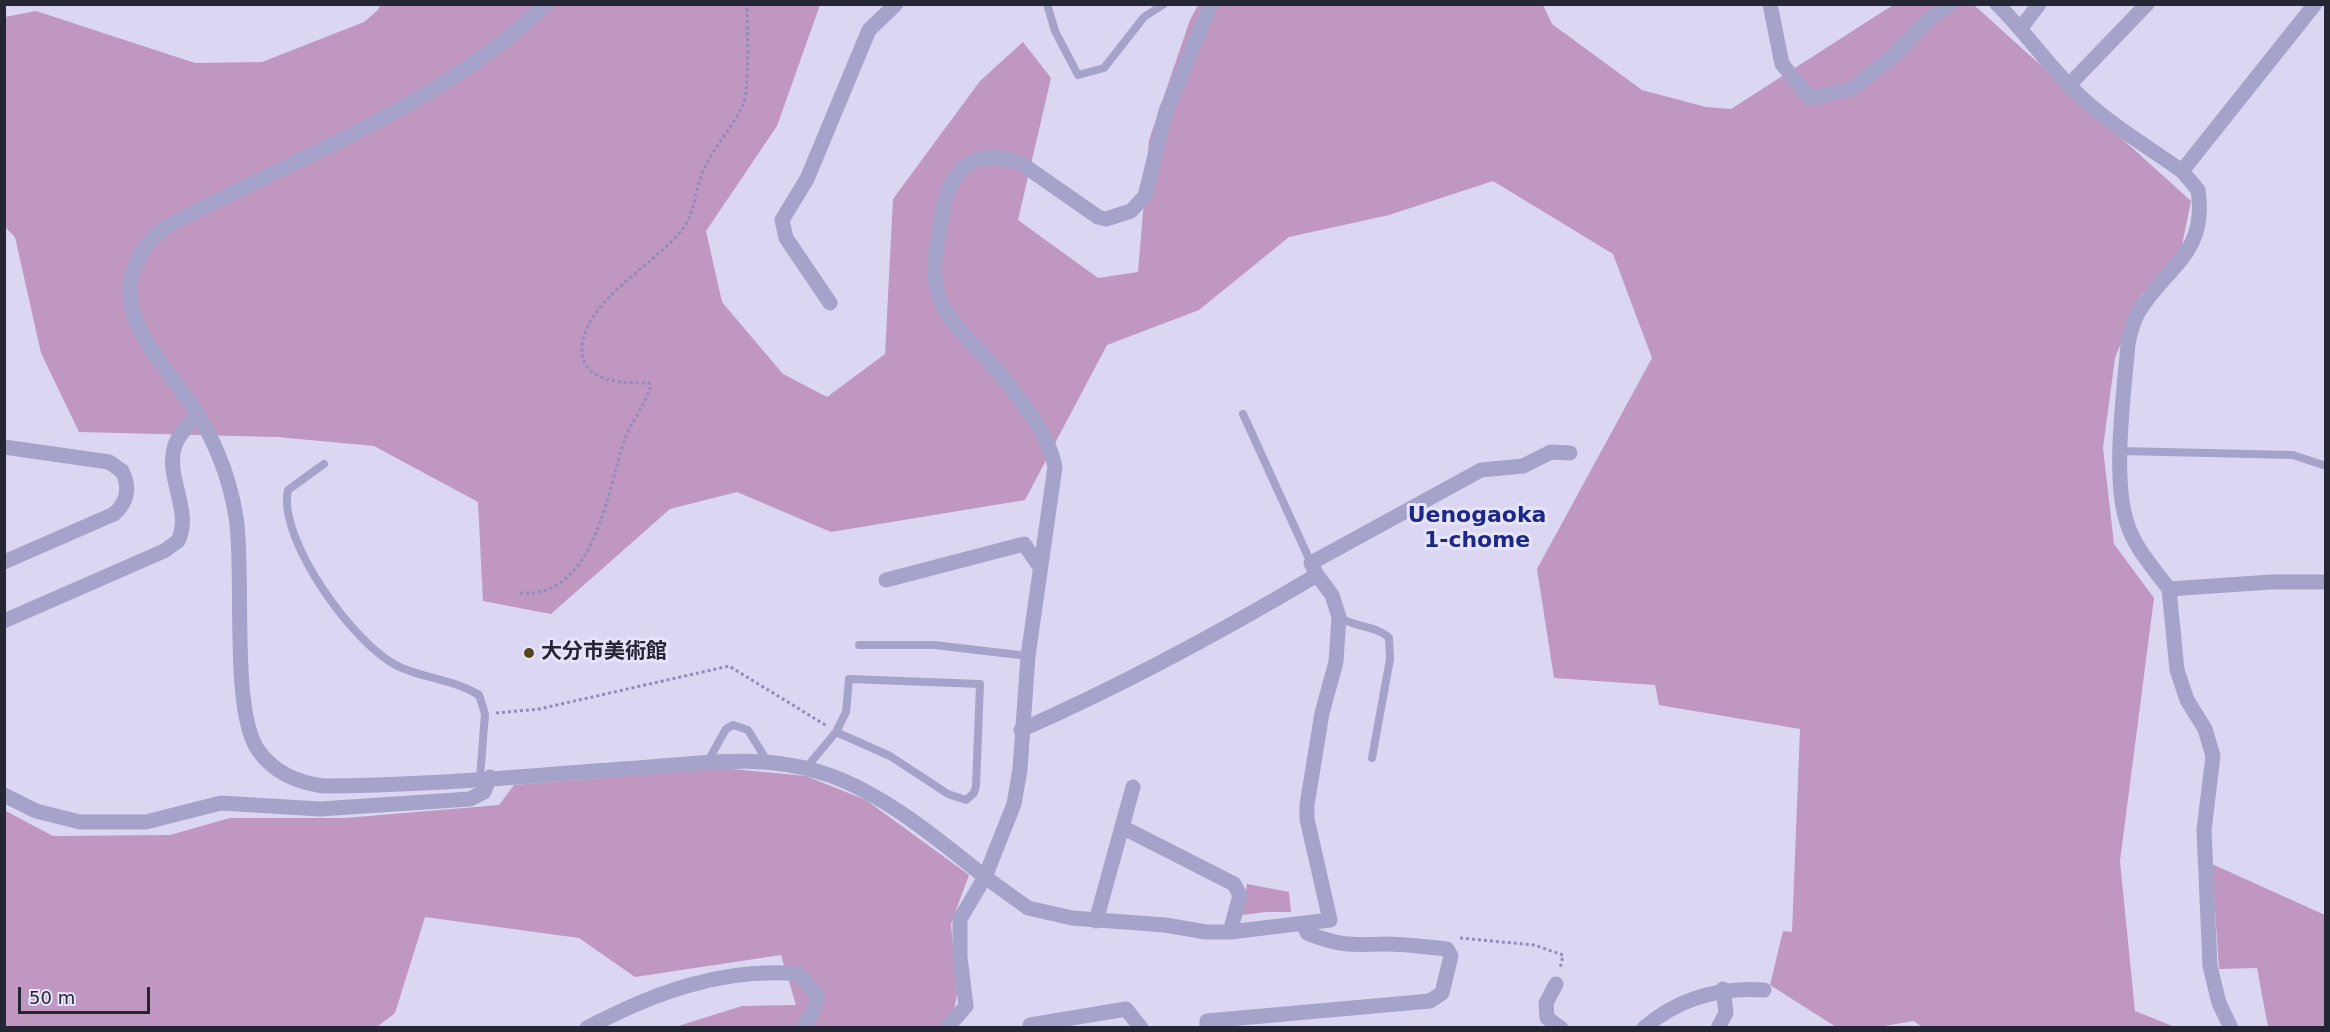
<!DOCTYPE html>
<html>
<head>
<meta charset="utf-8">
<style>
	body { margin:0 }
	#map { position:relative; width:2330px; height:1032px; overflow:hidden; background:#dbd7f2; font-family:"DejaVu Sans",sans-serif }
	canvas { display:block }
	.frame { position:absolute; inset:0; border:6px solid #252634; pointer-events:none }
	.scale { position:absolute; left:18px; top:987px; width:132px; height:27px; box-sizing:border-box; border:3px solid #252634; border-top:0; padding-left:8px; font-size:18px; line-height:21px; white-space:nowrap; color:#252634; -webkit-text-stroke:4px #e7e3fa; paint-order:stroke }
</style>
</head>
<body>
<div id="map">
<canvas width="2330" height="1032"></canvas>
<div class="frame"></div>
<div class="scale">50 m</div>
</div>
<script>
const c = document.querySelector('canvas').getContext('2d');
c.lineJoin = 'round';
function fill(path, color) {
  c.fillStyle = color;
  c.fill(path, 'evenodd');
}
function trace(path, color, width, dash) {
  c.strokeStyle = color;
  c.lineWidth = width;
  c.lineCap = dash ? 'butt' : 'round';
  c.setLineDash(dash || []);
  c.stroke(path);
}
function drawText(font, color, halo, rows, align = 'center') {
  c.font = font + ' "DejaVu Sans","Noto Sans JP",sans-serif';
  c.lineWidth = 6;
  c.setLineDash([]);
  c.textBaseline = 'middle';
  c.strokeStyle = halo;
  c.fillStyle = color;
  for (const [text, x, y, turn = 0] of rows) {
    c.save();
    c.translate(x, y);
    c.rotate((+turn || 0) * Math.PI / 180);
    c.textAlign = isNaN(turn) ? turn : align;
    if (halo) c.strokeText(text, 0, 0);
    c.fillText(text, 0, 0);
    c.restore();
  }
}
const green = new Path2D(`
	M380,5H820L777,126L706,231L722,302L783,374L827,397L885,354L893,199L980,81L1023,42L1051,78L1018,220L1098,278L1138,272L1149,140L1190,20L1198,5H1543L1552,24L1642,90L1706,107L1731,109L1893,5H1974L2191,201L2181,250L2140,296L2115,358L2103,448L2114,544L2154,598L2120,861L2135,1011L2175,1027L1923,1028L1914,1021L1878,1027H1836L1770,985L1783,931L1792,932L1800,729L1659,705L1655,685L1554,678L1537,569L1652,358L1613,254L1493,181L1389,215L1289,237L1199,310L1107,345L1025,500L831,532L737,492L670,509L551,614L483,601L478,502L374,446L277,437L79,432L41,353L15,237L5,227V17L36,11L195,63L262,62L364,22L378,10Z
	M722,768L806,776L866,800L969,875L951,924L957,995L952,1019L941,1028L675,1027L742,1006L796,1005L781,955L635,977L579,938L425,917L395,1013L377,1027H5L4,810L53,836L170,835L230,818H345L499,805L514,785Z
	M2212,864L2325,915V1027H2268L2257,968L2219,969Z
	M1247,884L1289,892L1291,912H1266L1242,915Z`);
const path = new Path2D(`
	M520,593C596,599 607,489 625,439C632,420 646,404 651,385L649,383C623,383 580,383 582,347C585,301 655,264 681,231C696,213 694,191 703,171C713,147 732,129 743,105C750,90 747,24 747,4
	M496,713L539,709L729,666L827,726
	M1460,938L1534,945L1563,955L1560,969`);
const service = new Path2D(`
	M1047,4L1055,31L1078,75L1104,68L1144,17L1164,4
	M1243,414L1311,563
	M2121,451L2293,455L2326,466
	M324,464L288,490C277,539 356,649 402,668C428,679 455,680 479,695L485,714L480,778
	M1339,617C1355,628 1376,625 1389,638L1390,659L1372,758
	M859,645H934L1028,656
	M708,761L726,729L733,725L748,730L769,764
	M806,768L836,732L890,756L948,794L966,800L974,793L976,786L980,684L849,679L846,712L836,732`);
const minor = new Path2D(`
	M2315,4L2182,171L2198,190C2208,255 2165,267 2138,313C2133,323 2130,333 2128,344C2124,393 2112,478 2127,523C2134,547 2154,569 2169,589L2271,582H2326
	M2021,28L2039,4
	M2069,85L2147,4
	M830,303L786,238L782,220L807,179L869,30L896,4
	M4,447L109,462L122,471C130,487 128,502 114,514L4,562
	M886,580L1024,544L1040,567
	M2169,589L2177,670L2187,700L2205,729L2213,756L2204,830L2210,966L2219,1003L2231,1028
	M4,621L164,551L178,541C193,510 164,477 175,445C179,433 190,424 198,415
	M1021,730C1123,685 1221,632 1317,575L1311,563L1481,470L1523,466L1551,452L1570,453
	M4,795L36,811L80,822H146L221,803L320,809L470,799L484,792L490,777
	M1122,827L1234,884L1240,895L1230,932
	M1096,921L1133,787
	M1556,984L1546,1003L1547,1018L1561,1028
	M1030,1025L1126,1009L1141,1028
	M587,1028C653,993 723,967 799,974L817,996L813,1012L802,1028
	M947,1028L966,1006L960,957V919L985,877L1028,908L1072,918L1165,925L1206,932H1230L1330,920L1307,819V805L1322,713L1336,662L1339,617L1332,595L1317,575
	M1207,1028V1021L1430,1001L1442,993L1451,956L1447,949C1427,947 1406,944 1385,944C1352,945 1339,946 1307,933L1304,924
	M1644,1028C1679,998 1719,987 1764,990
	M1718,1028L1726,1013L1723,989`);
const tertiary = new Path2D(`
	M546,4C441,106 292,159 164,228C141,246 126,273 131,303C138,340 168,370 188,400C213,435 229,474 236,517C245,573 230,709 258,750C274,773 297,782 323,786C423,786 523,776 623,769C691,765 759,751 826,774C883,793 939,840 985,877L1014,804L1020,769L1028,656L1055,467C1049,434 1021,400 1000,374C979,348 946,324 937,290C932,270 936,248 940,227C944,205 946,185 962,169C978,153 1003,156 1022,164L1098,217L1106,219L1131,211L1145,196L1166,111L1211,4
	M1770,4L1782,64L1810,98L1851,89L1893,56L1930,18L1950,4
	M1997,4C2027,33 2050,69 2081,97C2111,125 2148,147 2182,171`);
const markers = [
	[529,653,6,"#574519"]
];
const poiNames = [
	["大分市美術館",541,653]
];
const neighbourhoodNames = [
	["Uenogaoka",1477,516],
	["1-chome",1477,541]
];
fill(green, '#c097c1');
trace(path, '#908db6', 3, [3, 3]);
trace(service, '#a6a3ca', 8);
trace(minor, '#a6a3ca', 15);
trace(tertiary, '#a6a3ca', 15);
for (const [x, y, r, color] of markers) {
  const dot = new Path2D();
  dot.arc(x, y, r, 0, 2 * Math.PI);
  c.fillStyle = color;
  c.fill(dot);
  trace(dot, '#e7e3fa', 2);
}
drawText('bold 21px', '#252634', '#e7e3fa', poiNames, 'left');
drawText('bold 22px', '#1b2887', '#e7e3fa', neighbourhoodNames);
</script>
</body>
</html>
